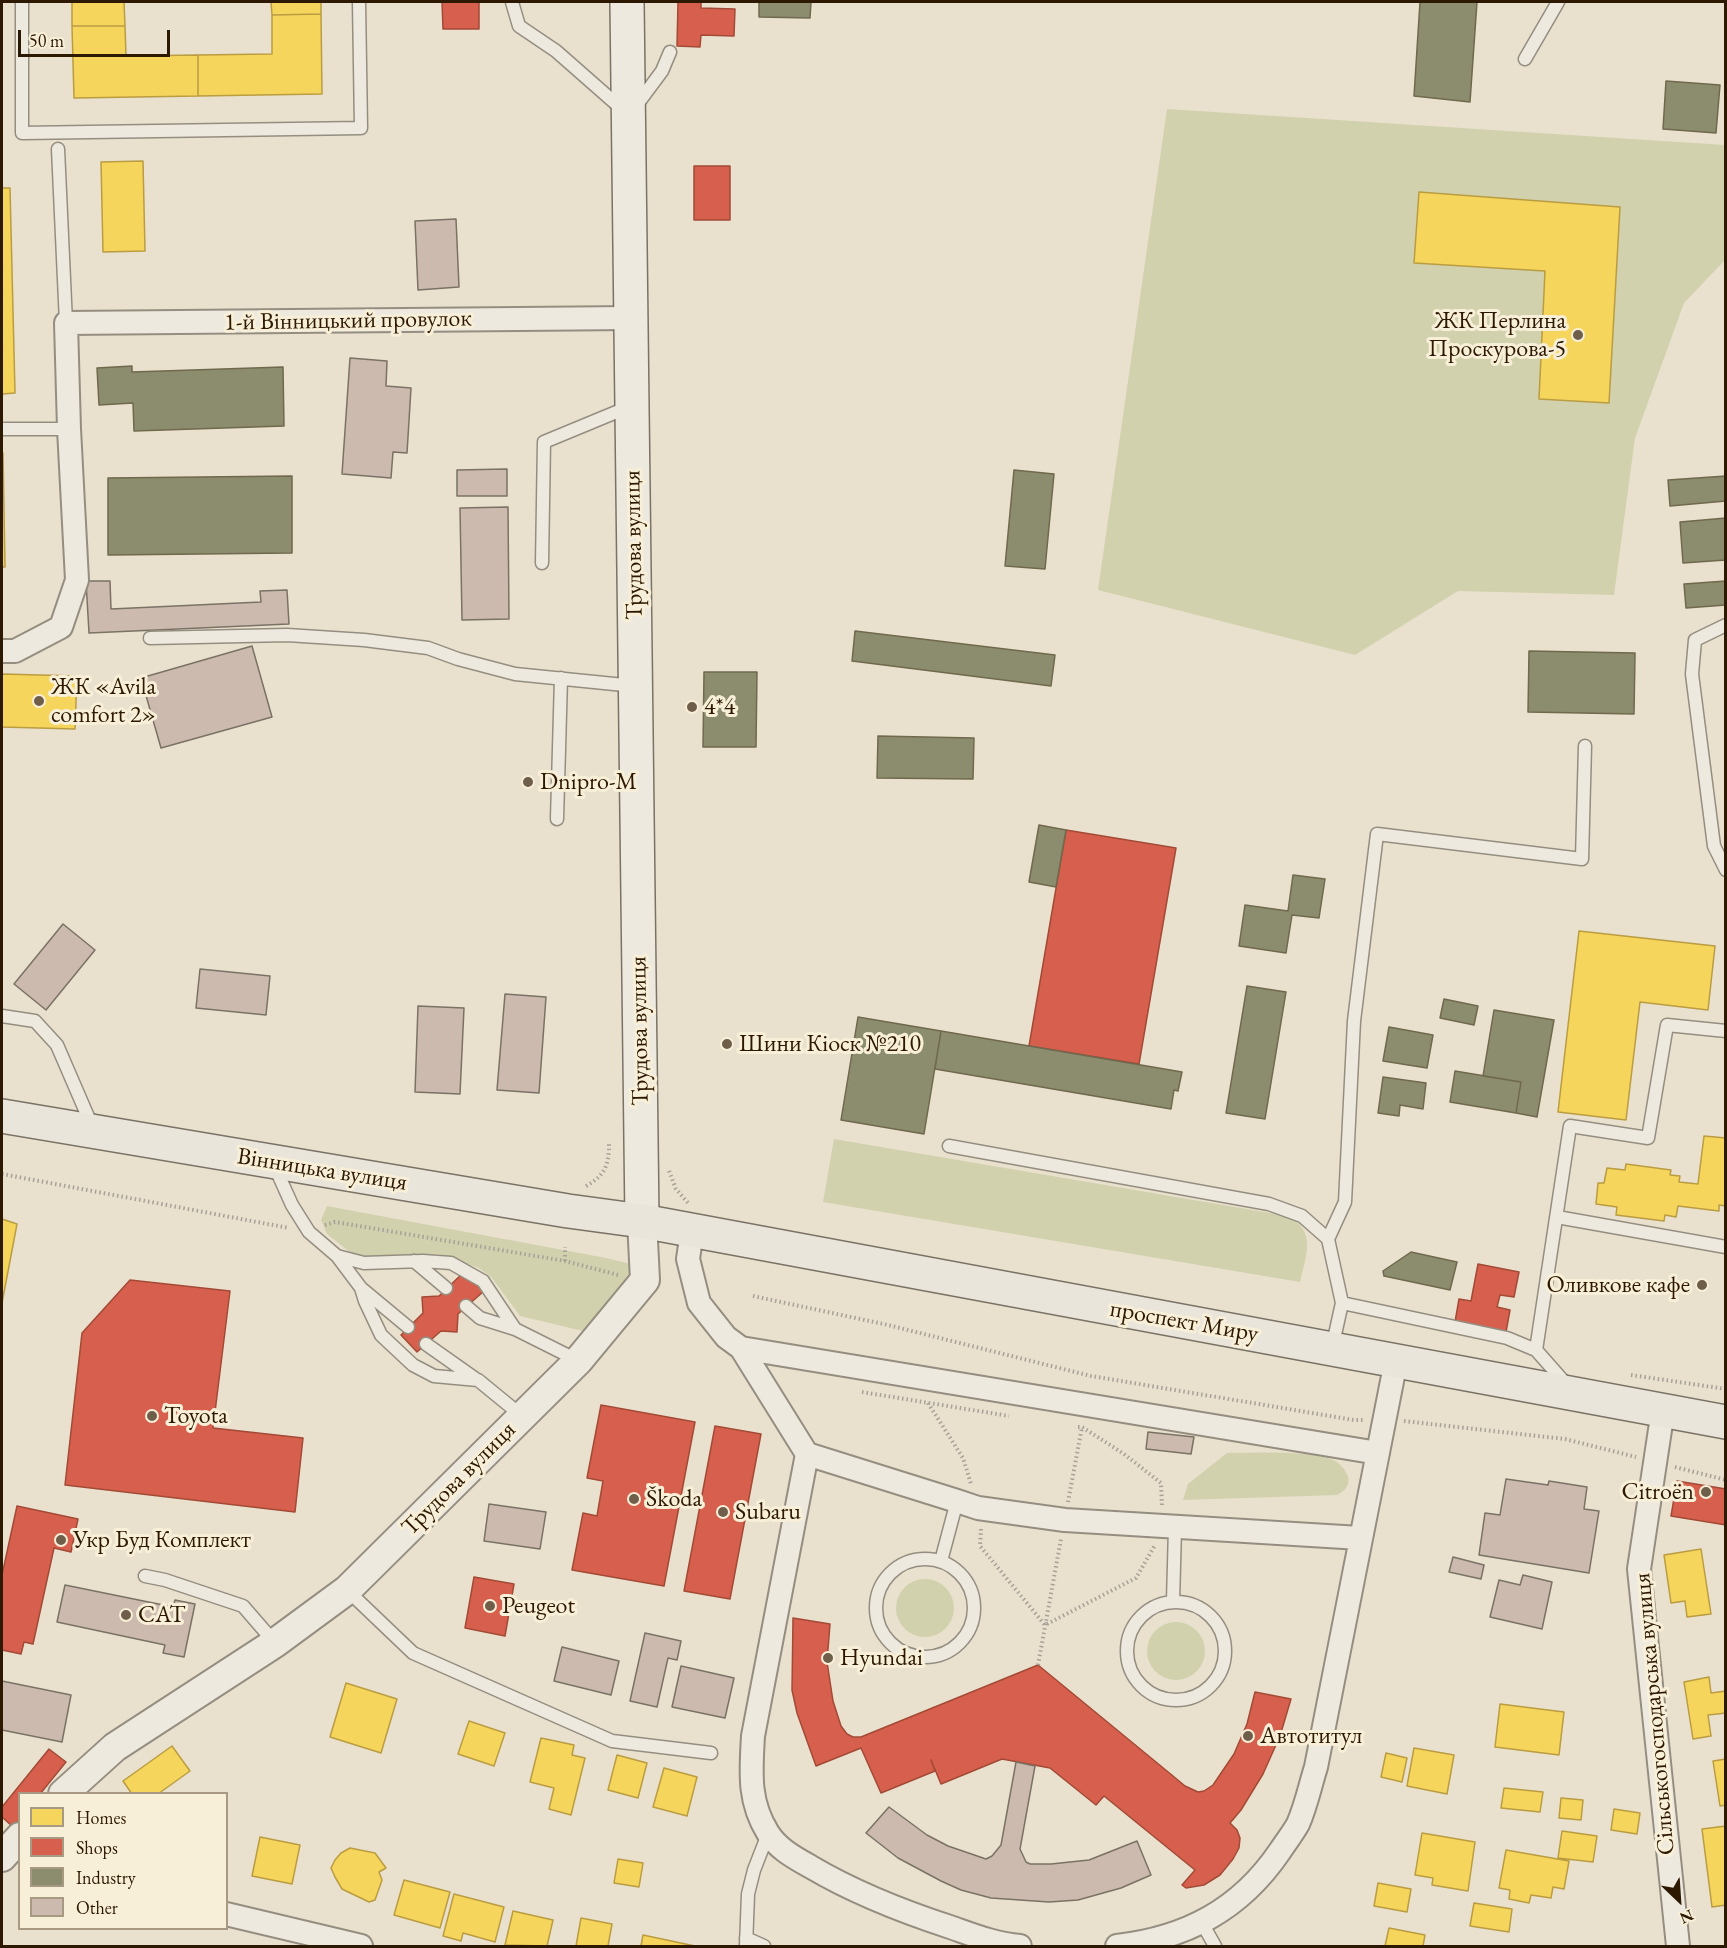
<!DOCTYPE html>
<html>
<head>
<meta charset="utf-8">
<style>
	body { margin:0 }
	#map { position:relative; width:1727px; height:1948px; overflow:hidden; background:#e9e1ce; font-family:"EB Garamond",serif }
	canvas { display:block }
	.frame { position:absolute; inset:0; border:3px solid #2d1801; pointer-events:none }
	.legend { position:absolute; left:18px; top:1792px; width:210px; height:138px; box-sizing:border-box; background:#f8efd8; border:2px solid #a79982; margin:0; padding:8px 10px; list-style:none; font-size:18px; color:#2d1801 }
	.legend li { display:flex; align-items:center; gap:12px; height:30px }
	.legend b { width:30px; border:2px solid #a79982 }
	.north { position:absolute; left:1649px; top:1870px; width:60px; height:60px; -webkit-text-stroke:4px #f8efd8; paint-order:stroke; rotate:155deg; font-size:16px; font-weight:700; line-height:24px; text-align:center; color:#2d1801 }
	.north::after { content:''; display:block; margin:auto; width:21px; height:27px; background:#2d1801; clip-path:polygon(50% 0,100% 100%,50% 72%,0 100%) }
	.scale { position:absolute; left:18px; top:30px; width:152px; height:27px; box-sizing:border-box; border:3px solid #2d1801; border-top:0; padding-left:8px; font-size:18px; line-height:21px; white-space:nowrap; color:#2d1801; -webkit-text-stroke:4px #f8efd8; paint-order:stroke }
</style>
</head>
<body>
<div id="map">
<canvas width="1727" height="1948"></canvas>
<div class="frame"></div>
<ul class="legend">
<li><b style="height:16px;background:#f6d55c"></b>Homes</li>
<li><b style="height:16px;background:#d6604d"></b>Shops</li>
<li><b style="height:16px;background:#8c8c6e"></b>Industry</li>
<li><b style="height:16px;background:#ccbaaf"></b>Other</li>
</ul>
<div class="north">N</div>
<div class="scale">50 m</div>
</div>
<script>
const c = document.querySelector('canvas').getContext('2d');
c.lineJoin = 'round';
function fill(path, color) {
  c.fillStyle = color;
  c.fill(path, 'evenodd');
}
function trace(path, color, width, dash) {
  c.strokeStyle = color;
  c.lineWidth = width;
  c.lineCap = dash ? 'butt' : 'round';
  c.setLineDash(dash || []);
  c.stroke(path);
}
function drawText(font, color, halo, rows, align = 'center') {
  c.font = font + ' "EB Garamond",serif';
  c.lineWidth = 6;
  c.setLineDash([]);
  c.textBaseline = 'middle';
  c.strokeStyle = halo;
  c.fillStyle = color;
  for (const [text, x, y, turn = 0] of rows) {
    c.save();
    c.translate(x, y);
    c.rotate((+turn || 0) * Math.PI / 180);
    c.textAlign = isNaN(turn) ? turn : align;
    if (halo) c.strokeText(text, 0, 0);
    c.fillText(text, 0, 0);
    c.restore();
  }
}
const green = new Path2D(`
	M1167,109L1725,145V260L1684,303L1635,438L1614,595L1458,591L1355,655L1098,590Z
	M834,1139L1288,1216C1317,1231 1306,1256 1300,1282L823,1202Z
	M327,1206L606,1258L631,1264L635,1269L587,1332L520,1316L492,1278L479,1268L438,1254L370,1259L351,1253L327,1234L321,1220Z
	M1227,1453C1257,1453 1305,1450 1333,1460C1339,1462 1346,1470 1348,1477C1350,1487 1344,1491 1337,1495L1183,1500L1188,1484Z
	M896 1608a29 29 0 1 1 58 0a29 29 0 1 1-58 0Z
	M1147 1651a29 29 0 1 1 58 0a29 29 0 1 1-58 0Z`);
const homes = new Path2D(`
	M72,2H124L125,26H72Z
	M271,2H321V14L272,15Z
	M321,14L322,94L198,96V55L272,54V15Z
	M72,26H125L126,56L198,55V96L74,98Z
	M143,161L145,251L103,252L101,162Z
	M2,188H10L15,393L2,394Z
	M1419,192L1620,207L1609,403L1539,399L1545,271L1414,263Z
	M2,453H3L5,567H2Z
	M2,674L77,676L75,729L2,727Z
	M1579,931L1715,946L1708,1010L1640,1002L1626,1120L1558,1112Z
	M1704,1136L1726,1138V1206L1719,1205V1211L1678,1206L1676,1217L1665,1215L1664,1221L1616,1215L1617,1207L1596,1204L1598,1183H1604L1607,1168L1625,1170L1626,1164L1671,1170L1670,1175L1680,1176L1679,1182L1698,1184Z
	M2,1219L17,1224L2,1303Z
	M1701,1549L1711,1614L1687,1617L1685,1601L1671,1603L1664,1555Z
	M1709,1677L1711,1693L1726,1691V1713L1708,1715L1711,1736L1693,1739L1684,1682Z
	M346,1683L397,1699L381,1753L330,1737Z
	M1500,1704L1564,1712L1559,1755L1495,1747Z
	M469,1721L505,1733L494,1766L458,1754Z
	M541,1738L574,1745L572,1755L585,1758L571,1815L549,1809L554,1788L530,1782Z
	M172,1746L190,1771L158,1794H132L123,1781Z
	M1414,1748L1454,1755L1447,1794L1407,1786Z
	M1386,1753L1407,1758L1402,1782L1381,1777Z
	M617,1755L647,1763L638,1798L608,1790Z
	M1726,1759V1805L1720,1806L1713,1761Z
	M664,1768L697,1777L687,1816L653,1807Z
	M1504,1788L1543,1792L1540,1812L1501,1808Z
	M1561,1798L1583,1800L1581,1820L1559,1818Z
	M1614,1809L1640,1813L1637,1834L1611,1830Z
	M1726,1826V1905L1712,1907L1702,1829Z
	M1562,1831L1597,1836L1593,1862L1558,1858Z
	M1422,1833L1475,1842L1468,1891L1432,1885L1433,1878L1415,1875Z
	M260,1837L300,1845L292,1884L252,1876Z
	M350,1848L375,1853L386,1868L379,1872L382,1880L375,1900L369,1902L342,1889L335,1877L331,1868L335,1860L341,1853Z
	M1506,1850L1569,1861L1564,1889L1553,1887L1551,1898L1531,1895L1529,1903L1509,1899L1510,1890L1499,1888Z
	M618,1859L643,1863L639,1887L614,1883Z
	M404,1880L450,1892L440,1928L394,1915Z
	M1378,1883L1411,1889L1407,1912L1374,1906Z
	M454,1894L504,1907L495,1942L463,1933L461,1941L443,1936Z
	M1474,1903L1512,1909L1509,1932L1470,1926Z
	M513,1911L553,1920L547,1946L505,1945Z
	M581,1918L612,1924L608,1946H576Z
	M1389,1928L1425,1935L1423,1946H1385Z
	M643,1935L695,1946H641Z`);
const shops = new Path2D(`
	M442,2H479V29H443Z
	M678,2H701V8L735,9L734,36L701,35L700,47L677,46Z
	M694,166H730V220H694Z
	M1066,830L1176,848L1139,1064L1029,1046Z
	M1478,1264L1519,1272L1514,1297L1500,1295L1497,1307L1510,1310L1506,1332L1455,1322L1459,1299L1471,1301Z
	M464,1272L484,1291L458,1314L457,1332L441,1331L417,1352L401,1335L423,1313L422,1297L439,1296Z
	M130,1280L230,1291L213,1428L303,1438L295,1512L65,1485L82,1333Z
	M601,1405L695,1422L664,1586L572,1570L583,1513L597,1516L603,1481L587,1478Z
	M715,1426L761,1434L730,1599L684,1591Z
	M1677,1481L1726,1489V1525L1671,1516Z
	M17,1506L78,1519L71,1552L54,1548L33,1644L24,1642L21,1654L2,1650V1575Z
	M474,1577L514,1584L505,1636L465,1628Z
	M793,1618L830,1624L827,1662L833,1701L841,1726L847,1734L853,1737H861L1038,1665L1173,1776L1185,1786L1198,1792L1204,1791L1213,1785L1234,1754L1247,1724L1255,1692L1291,1699L1280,1736L1263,1774L1241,1810L1230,1823L1237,1830L1240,1838L1239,1848L1233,1859L1220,1875L1204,1885L1186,1888L1182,1885L1195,1870L1104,1796L1096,1805L1050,1768L1002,1759L941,1784L931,1760L935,1771L881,1793L861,1748L816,1766L797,1713L792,1690Z
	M49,1749L66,1762L40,1794H20V1819L13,1827L2,1817V1807Z`);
const industry = new Path2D(`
	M759,2H811L810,18L759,17Z
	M1420,2H1477L1470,102L1414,96Z
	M1666,81L1720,85L1716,133L1663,129Z
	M132,366V372L283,367L284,426L134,431L133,403L99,405L97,368Z
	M1014,470L1054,474L1045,569L1005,566Z
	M292,476V553L108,555V478Z
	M1726,476V501L1670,506L1668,480Z
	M1726,518V560L1683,563L1680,522Z
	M1726,581V605L1686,608L1684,584Z
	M855,631L1055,655L1051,686L852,661Z
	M1529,651L1635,653L1634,714L1528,712Z
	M704,672H757L756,747H703Z
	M878,736L974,738L973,779L877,778Z
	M1039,825L1066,830L1056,887L1029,882Z
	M1293,875L1325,879L1319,918L1292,915L1286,953L1239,946L1245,905L1288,911Z
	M1247,986L1286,992L1265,1119L1226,1113Z
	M1444,999L1478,1006L1474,1025L1440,1018Z
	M1494,1010L1554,1020L1537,1117L1516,1113L1521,1082L1483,1076Z
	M858,1017L941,1031L924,1134L841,1120Z
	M1389,1027L1433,1035L1427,1068L1383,1061Z
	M941,1031L1182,1072L1178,1091L1174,1090L1171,1109L935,1069Z
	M1455,1071L1521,1082L1516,1113L1450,1102Z
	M1383,1077L1426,1083L1423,1109L1400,1105L1399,1116L1378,1113Z
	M1411,1252L1457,1262L1450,1290L1384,1276L1383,1271Z`);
const building = new Path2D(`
	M456,219L459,287L418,290L415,221Z
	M350,358L387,361L386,386L411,388L407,453L393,452L391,478L342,474Z
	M507,469V496H457V470Z
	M508,507L509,619L462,620L460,508Z
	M86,581H110L111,609L261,602L260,591L287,590L289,624L89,633Z
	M252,646L272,717L161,748L141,678Z
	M63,924L95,950L46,1010L14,984Z
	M200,969L270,976L266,1015L196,1008Z
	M505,994L546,997L539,1093L497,1090Z
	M418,1006L464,1008L460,1094L415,1092Z
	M1148,1432L1194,1437L1191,1454L1146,1449Z
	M1506,1479L1548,1485L1549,1481L1587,1487L1584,1509L1599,1511L1589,1573L1479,1555L1485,1513L1500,1515Z
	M489,1504L546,1512L540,1549L484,1541Z
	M1453,1557L1484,1565L1481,1579L1449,1572Z
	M1523,1575L1552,1582L1542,1629L1490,1617L1499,1580L1520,1585Z
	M65,1585L173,1607L175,1600L195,1604L184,1657L163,1653L165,1645L57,1622Z
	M645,1633L681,1641L677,1660L668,1658L657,1707L630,1701Z
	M562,1647L619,1661L611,1695L554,1681Z
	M681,1666L734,1678L725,1718L672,1707Z
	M2,1681L71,1695L62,1742L2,1730Z
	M1016,1762L1035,1766L1020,1849L1026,1862L1030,1864H1051L1089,1860L1137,1841L1151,1875L1121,1888L1078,1900L1049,1902L991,1898L961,1890L941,1881L898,1858L866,1833L889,1807L927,1835L948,1846L986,1859L992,1856L1001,1845Z`);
const path = new Path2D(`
	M669,1171L676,1189L688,1203
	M2,1174L289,1228
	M586,1186C606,1175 609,1164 609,1143
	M325,1225L335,1222L565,1261L618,1275
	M565,1261V1247
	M753,1296L888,1325L1091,1376L1354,1420H1363
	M1631,1375L1726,1389
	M862,1392L1009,1416
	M928,1403L963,1458L971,1484
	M1404,1421L1565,1439L1636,1457
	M1078,1427H1082L1124,1454L1161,1483L1162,1507
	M1675,1467L1726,1480
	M1068,1502L1082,1427
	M981,1529L980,1546L1045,1625L1136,1578L1155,1545
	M1038,1665L1061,1539`);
const service = new Path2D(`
	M22,2V133L361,128L359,2
	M512,2L519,26L556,51L622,109
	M1525,59L1558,2
	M636,106L662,71L670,52
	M58,149L66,323
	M2,429H69
	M542,563L544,442L631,406
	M1726,625L1695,640L1692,674L1714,846L1726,870
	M150,638L287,635L364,640L428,648L458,659L515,674L634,686
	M557,819L561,678
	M2,1016L35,1021L57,1045L92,1126
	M949,1146L1269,1204L1302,1216L1328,1239L1342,1303L1332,1348
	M274,1165L292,1205L309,1232L337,1256L364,1263L423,1261L451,1263L483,1281L515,1329
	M1557,1217L1726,1247
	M1328,1239L1345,1202L1354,1021L1377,834L1582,859L1585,746
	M337,1256L361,1288L365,1301L381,1335L413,1365L434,1376L478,1380L522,1416
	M414,1261L446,1288
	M361,1288L408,1327
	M1342,1303L1507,1338L1536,1350L1566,1384
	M466,1306L480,1318L515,1329L577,1360
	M426,1344L477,1380
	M1536,1350L1570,1126L1648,1138L1667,1025L1726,1031
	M876 1608a49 49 0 1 1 98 0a49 49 0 1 1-98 0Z
	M941,1561L957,1501
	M145,1576L165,1580L243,1606L275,1643
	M347,1590L413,1653L612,1741L711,1753
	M1173,1601L1175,1528
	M1127 1651a49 49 0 1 1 98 0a49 49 0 1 1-98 0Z
	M1202,1923L1215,1946
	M746,1938L764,1946
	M746,1946L748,1894L754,1870L768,1834`);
const minor = new Path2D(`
	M2,651H15L61,627L77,580L69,429L66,323L631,318
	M692,1231L688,1259L699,1303L726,1337L741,1348L1378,1453
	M741,1348L807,1454L957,1501L978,1508L1065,1520L1360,1538
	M1663,1410L1639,1569L1678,1946
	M807,1454L753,1736C751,1772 748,1801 768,1833C778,1849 795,1858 811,1867C855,1893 901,1911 950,1927C973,1935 995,1944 1020,1946
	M226,1914L361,1946
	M1117,1946C1186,1938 1240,1910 1280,1851C1286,1842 1293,1833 1298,1824C1306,1806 1310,1786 1316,1767L1396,1361`);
const tertiary = new Path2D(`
	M63,1794L115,1747L275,1643L347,1590L578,1361L645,1280L642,1221
	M2,1857L20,1837`);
const secondary = new Path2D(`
	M627,2L642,1221`);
const primary = new Path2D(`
	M2,1116L568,1211L642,1221L1726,1422`);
const markers = [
	[1578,335,6,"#6f5e49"],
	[39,701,6,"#6f5e49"],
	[692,707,6,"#6f5e49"],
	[528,782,6,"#6f5e49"],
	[727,1044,6,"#6f5e49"],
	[1702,1285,6,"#6f5e49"],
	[152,1416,6,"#6f5e49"],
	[1706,1492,6,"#6f5e49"],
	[634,1499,6,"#6f5e49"],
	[723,1512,6,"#6f5e49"],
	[61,1540,6,"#6f5e49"],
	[490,1606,6,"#6f5e49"],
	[126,1615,6,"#6f5e49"],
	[828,1658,6,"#6f5e49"],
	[1248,1736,6,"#6f5e49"]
];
const streetNames = [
	["1-й Вінницький провулок",348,321,-1],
	["Трудова вулиця",634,545,-91],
	["Трудова вулиця",640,1031,-91],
	["Вінницька вулиця",322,1170,9],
	["проспект Миру",1184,1322,10],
	["Трудова вулиця",459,1479,-45],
	["Сільськогосподарська вулиця",1655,1714,-95]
];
const poiNames = [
	["ЖК Перлина",1566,321,"right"],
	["Проскурова-5",1566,349,"right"],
	["ЖК «Avila",51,687],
	["comfort 2»",51,715],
	["4*4",704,707],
	["Dnipro-M",540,782],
	["Шини Кіоск №210",739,1044],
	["Оливкове кафе",1690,1285,"right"],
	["Toyota",164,1416],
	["Citroën",1694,1492,"right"],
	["Škoda",646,1499],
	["Subaru",735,1512],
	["Укр Буд Комплект",73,1540],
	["Peugeot",502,1606],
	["САТ",138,1615],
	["Hyundai",840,1658],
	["Автотитул",1260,1736]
];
fill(green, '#d1d1ad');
fill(homes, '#f6d55c');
trace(homes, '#ba9c41', 1.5);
fill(shops, '#d6604d');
trace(shops, '#a34a36', 1.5);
fill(industry, '#8c8c6e');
trace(industry, '#70694d', 1.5);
fill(building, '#ccbaaf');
trace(building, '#7a7265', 1.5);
trace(service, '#958e80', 15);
trace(minor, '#958e80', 26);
trace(tertiary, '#958e80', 32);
trace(secondary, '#7a7265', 36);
trace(primary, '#7a7265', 36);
trace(path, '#a7a198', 4, [1.5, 3]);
trace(service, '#ede9df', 12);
trace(minor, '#ede9df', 22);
trace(tertiary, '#ede9df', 28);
trace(secondary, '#ede9df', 33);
trace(primary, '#eae5da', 33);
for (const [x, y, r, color] of markers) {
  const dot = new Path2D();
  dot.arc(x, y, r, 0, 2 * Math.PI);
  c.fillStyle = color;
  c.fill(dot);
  trace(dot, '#f8efd8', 2);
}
drawText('24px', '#2d1801', '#f8efd8', streetNames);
drawText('24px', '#2d1801', '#f8efd8', poiNames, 'left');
</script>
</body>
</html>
